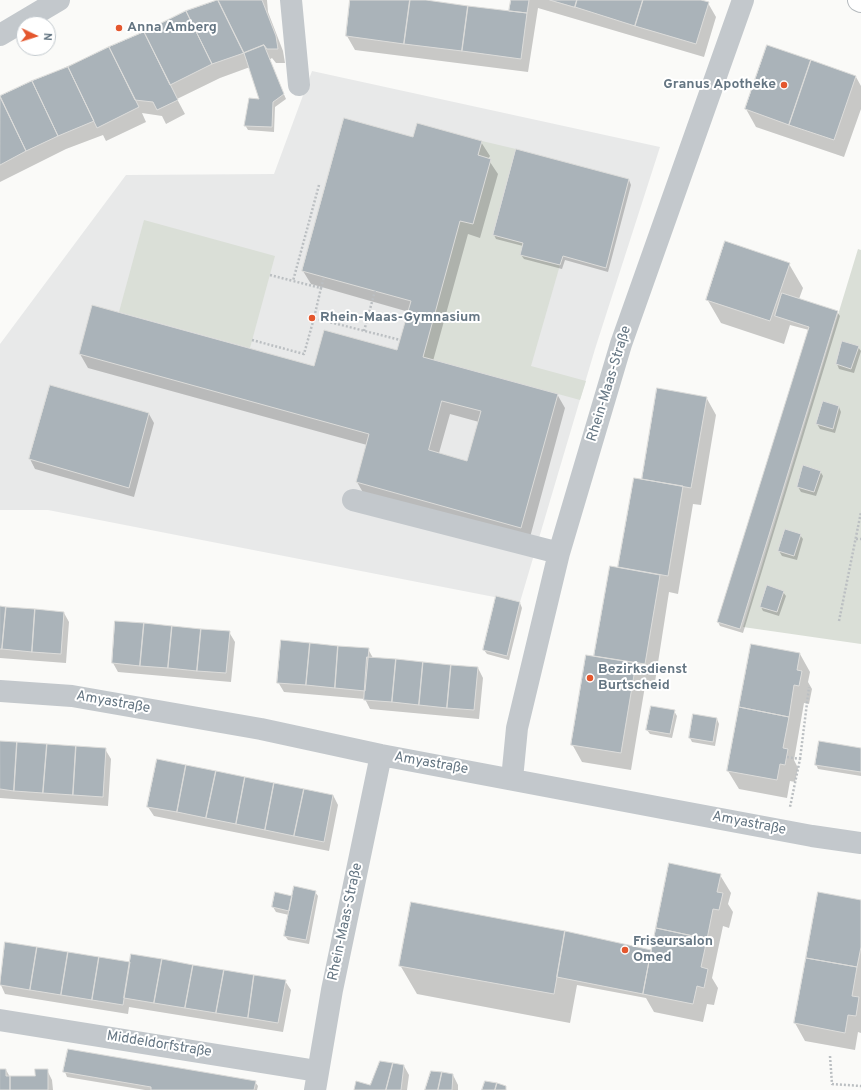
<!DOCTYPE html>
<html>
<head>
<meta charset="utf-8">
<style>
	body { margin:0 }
	#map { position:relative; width:861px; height:1090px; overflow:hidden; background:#fafaf8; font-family:Overpass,sans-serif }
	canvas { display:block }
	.north { position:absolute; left:16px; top:16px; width:40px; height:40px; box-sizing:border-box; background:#fff; border:1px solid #c1c8cd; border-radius:50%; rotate:94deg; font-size:11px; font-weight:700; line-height:16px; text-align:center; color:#657683 }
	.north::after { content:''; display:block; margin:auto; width:14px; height:18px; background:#e4572e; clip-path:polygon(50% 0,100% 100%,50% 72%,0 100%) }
</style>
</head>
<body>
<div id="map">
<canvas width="861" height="1090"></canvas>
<div class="north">N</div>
</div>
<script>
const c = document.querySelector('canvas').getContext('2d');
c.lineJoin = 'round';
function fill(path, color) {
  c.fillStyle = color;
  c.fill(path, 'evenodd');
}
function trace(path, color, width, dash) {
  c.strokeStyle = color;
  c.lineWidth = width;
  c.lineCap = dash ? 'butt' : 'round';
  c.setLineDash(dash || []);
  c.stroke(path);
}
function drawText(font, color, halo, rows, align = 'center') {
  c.font = font + ' Overpass,sans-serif';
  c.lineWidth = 4;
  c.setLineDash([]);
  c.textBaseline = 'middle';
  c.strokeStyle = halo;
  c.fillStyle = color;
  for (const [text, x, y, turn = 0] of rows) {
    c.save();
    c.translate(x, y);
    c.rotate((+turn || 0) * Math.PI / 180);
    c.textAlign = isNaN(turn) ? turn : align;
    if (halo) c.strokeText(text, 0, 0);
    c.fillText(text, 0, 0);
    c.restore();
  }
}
const built = new Path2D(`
	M312,71L660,147L595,349L520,602L48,510H0V344L126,175L274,174Z`);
const green = new Path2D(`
	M482,141L516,149L493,235L523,243L520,255L560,265L531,366L586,381L580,400L423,357L460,221L473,224L491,159L478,155Z
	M144,220L275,256L250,348L119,312Z
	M858,249L861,250V644L743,627Z`);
const shadow = new Path2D(`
	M217,0H267L268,12L283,51L285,63H276L272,58L269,60L286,99L275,107L274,132L248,130L245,125L261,100L250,67L220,78L177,99L185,114L166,124L162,116L142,113L146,122L106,141L103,135L66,149L0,182V98L32,82Z
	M351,0H417L509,12L513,0H698L708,3L716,17L704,57L538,8L528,72L355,50L347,36Z
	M856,77L861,86V109L844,157L756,127L746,109Z
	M414,138L481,142L490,156L488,159L498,174L480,238L468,234L433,361L557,394L565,408L529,541L365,496L357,482L367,445L88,368L80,354L315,367L398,352L409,312L311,284L303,271ZM450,414L479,422L468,462L439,453Z
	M516,150L629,180L631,185L608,272L565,260L562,269L524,259L521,255L523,246L496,239L494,235Z
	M789,264L803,288L799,299L837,312L840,316L743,633L720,626L718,622L809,330L790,325L784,344L721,323L707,299Z
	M858,347L861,351L854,373L839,369L837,364Z
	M658,389L706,397L716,415L701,505L693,504L678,594L669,592L655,682L646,680L631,770L582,762L572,744L595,657L610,567L619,569L634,479L643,481Z
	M839,407L841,412L835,433L820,429L817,424Z
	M149,414L154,423L134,497L35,469L30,459Z
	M820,471L823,476L816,496L801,492L798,487Z
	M800,535L803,539L797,560L782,556L779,551Z
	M783,592L786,596L779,616L763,611L761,607Z
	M496,598L520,603L522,608L509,660L487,654L484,650Z
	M0,607L64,613L69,622L66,663L0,658Z
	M229,632L235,642L231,682L118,672L113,663Z
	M752,645L800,654L810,672L808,682L812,689L809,704L804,703L794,760L798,768L795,782L790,781L787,798L739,789L728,771Z
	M368,649L373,658L478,668L483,678L479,719L370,709L365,699L284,692L278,682Z
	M674,711L677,716L672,738L650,734L647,730Z
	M717,719L719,724L715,746L692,742L690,738Z
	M0,742L105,749L111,759L108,806L0,798Z
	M861,749V776L818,769L816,764Z
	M333,795L338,805L329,851L154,816L148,807Z
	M720,875L731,893L728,904L733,912L729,928L723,926L712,978L718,988L714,1005L707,1004L703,1022L654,1012L646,998L577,985L570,1023L417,994L400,965L412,904L565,932L651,951L652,953Z
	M315,892L318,896L309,944L288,940L285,936L289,915L276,912L273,907L292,897Z
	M819,894L861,901V1033L858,1032L855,1050L805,1041L795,1023Z
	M6,943L131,963L285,981L291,990L283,1032L129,1007L128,1014L5,994L0,983Z
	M404,1066L409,1075L407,1090H355L371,1086Z
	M0,1070H6L10,1077H36L47,1070L52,1080L53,1090H0Z
	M65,1072L255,1082L258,1086L257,1090H145L67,1077Z
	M453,1075L458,1085V1090H426Z`);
const building = new Path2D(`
	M218,0L244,53L212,64L186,11Z
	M218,0H262L276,36L278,49H267L264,45L244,53Z
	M350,0H410L404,44L346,36Z
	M410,0H426L468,6L462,51L404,44Z
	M511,0H529L527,13L509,11Z
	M550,0H577L575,7Z
	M577,0H643L635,26L575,7Z
	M643,0H701L709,2L696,44L635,26Z
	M468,6L527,13L521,59L462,51Z
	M186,11L212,64L170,85L144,32Z
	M144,32L178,100L157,110L153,102L135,100L109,47Z
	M264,45L284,94L273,102L272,127L244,126L249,98L259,99L244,53Z
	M767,45L811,60L789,125L745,109Z
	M109,47L139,107L97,128L68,67Z
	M811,60L856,76L834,140L789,125Z
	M68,67L94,121L58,136L32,81Z
	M32,81L58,136L26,151L0,96Z
	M0,97L26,151L0,165Z
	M344,118L413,137L417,123L482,141L478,155L491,159L473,224L460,221L423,357L558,394L521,528L356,482L369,434L79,354L92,305L314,366L324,330L397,350L411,301L302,271ZM442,401L481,411L467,461L429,450Z
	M516,149L629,179L606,268L563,256L560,265L520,255L523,243L493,235Z
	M725,241L790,263L770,321L706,300Z
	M782,293L838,311L740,629L717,622L809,327L775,316Z
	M842,341L859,346L851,369L836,364Z
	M50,385L149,413L129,488L29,459Z
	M657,388L707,397L691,488L642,479Z
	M823,401L839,406L833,429L816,424Z
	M803,465L821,471L814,492L797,487Z
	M634,478L683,486L668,576L618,567Z
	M785,529L801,534L794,556L778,551Z
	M610,566L660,575L645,664L594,656Z
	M767,585L784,591L777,612L760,607Z
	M496,596L520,602L507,656L483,650Z
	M0,606L6,607L2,649H0Z
	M6,607L35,609L32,652L2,649Z
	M35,609L64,612L61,654L32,652Z
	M115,621L144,623L140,666L112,663Z
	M144,623L172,626L168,668L140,666Z
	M172,626L201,629L197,671L168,668Z
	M201,629L230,631L226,673L197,671Z
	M281,640L310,643L306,685L277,683Z
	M310,643L338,646L335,688L306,685Z
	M751,644L800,653L797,670L802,671L799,686L794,685L789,717L739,707Z
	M338,646L369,648L365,691L335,688Z
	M586,655L636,663L621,753L571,745Z
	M367,657L396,659L392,702L364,700Z
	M396,659L423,662L419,705L392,702Z
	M423,662L451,665L447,708L419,705Z
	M451,665L478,667L474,710L447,708Z
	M651,706L675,710L670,734L646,730Z
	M739,707L789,717L783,748L788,749L785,765L780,764L777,780L727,771Z
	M693,714L717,718L713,742L689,738Z
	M0,741L17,742L14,791L0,789Z
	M819,741L861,748V772L815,765Z
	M17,742L47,744L43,793L14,791Z
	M47,744L76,746L73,795L43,793Z
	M76,746L106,748L103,797L73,795Z
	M157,759L186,765L177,812L147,807Z
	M186,765L216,771L206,818L177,812Z
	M216,771L245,777L236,824L206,818Z
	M245,777L274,783L265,830L236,824Z
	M274,783L304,789L294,836L265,830Z
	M304,789L333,795L324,842L294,836Z
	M669,863L721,874L717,892L723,893L719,910L713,909L707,939L656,928Z
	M294,886L316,891L306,940L284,936Z
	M275,892L292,896L289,911L272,907Z
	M818,892L861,900V947L857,967L806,958Z
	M411,902L565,931L554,994L399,966Z
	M656,928L707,939L701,967L708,969L704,988L697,986L693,1004L643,994Z
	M565,931L651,950L643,994L557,977Z
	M5,942L37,947L30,990L0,985Z
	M37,947L68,952L61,995L30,990Z
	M68,952L99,957L92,1000L61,995Z
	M131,954L162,959L154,1003L124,998Z
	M99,957L130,962L123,1005L92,1000Z
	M806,958L857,967L852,996L859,997L856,1016L848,1015L845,1033L794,1023Z
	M162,959L193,965L185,1008L154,1003Z
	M193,965L224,970L216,1013L185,1008Z
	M224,970L254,975L248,1018L216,1013Z
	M254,975L286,980L278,1023L248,1018Z
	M68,1049L256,1081L254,1090H151V1087L63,1072Z
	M380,1061L393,1063L386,1090H354L356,1081L370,1085Z
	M393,1063L404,1065L401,1090H386Z
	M0,1069H6V1076H10V1090H0Z
	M35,1069H48V1090H10V1076H35Z
	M431,1071L442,1072L438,1090H425Z
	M442,1072L453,1074L452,1090H438Z
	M485,1081L497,1083L495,1090H482Z
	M497,1083L506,1086V1090H495Z`);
const path = new Path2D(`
	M319,185L293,281L321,288L314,318L400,340
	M270,275L293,281
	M321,288L324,277
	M364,331L375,291
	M252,340L304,354L314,318
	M856,539H861
	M839,621L861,512
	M787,757L800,759L790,807
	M800,759L809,687
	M830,1056L832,1084L861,1086`);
const minor = new Path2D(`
	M291,0L299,85
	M0,35L59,0
	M353,500L559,553
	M0,691L72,696L261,729L381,755L662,808L812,836L861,843
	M512,779L517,728L559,553L621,344L743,0
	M0,1020L317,1071
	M315,1090L332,990L381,755`);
const major = new Path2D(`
	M859,0L861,1`);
const markers = [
	[119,28,4,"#e4572e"],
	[784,85,4,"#e4572e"],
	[312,318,4,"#e4572e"],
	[590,678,4,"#e4572e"],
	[625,950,4,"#e4572e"]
];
const poiNames = [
	["Anna Amberg",127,28],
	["Granus Apotheke",776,85,"right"],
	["Rhein-Maas-Gymnasium",320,318],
	["Bezirksdienst",598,670],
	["Burtscheid",598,686],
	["Friseursalon",633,942],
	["Omed",633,958]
];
const streetNames = [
	["Rhein-Maas-Straße",610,384,-73],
	["Amyastraße",113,703,10],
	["Amyastraße",431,764,10],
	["Amyastraße",749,824,11],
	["Rhein-Maas-Straße",346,922,-78],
	["Middeldorfstraße",159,1045,9]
];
fill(built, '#e8e9e9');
fill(green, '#dadfd7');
fill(shadow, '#0003');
fill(building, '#aab3b9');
trace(building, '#dcdcda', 1);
trace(major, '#b5babe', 24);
trace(path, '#bbbfc2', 2.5, [2, 2]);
trace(minor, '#c3c8cc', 22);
trace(major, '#fff', 22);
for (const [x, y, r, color] of markers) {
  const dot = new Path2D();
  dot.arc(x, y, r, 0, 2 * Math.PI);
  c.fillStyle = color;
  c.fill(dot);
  trace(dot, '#fff', 1.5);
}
drawText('bold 14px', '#657683', '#fff', poiNames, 'left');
drawText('14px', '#657683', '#fff', streetNames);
</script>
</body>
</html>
